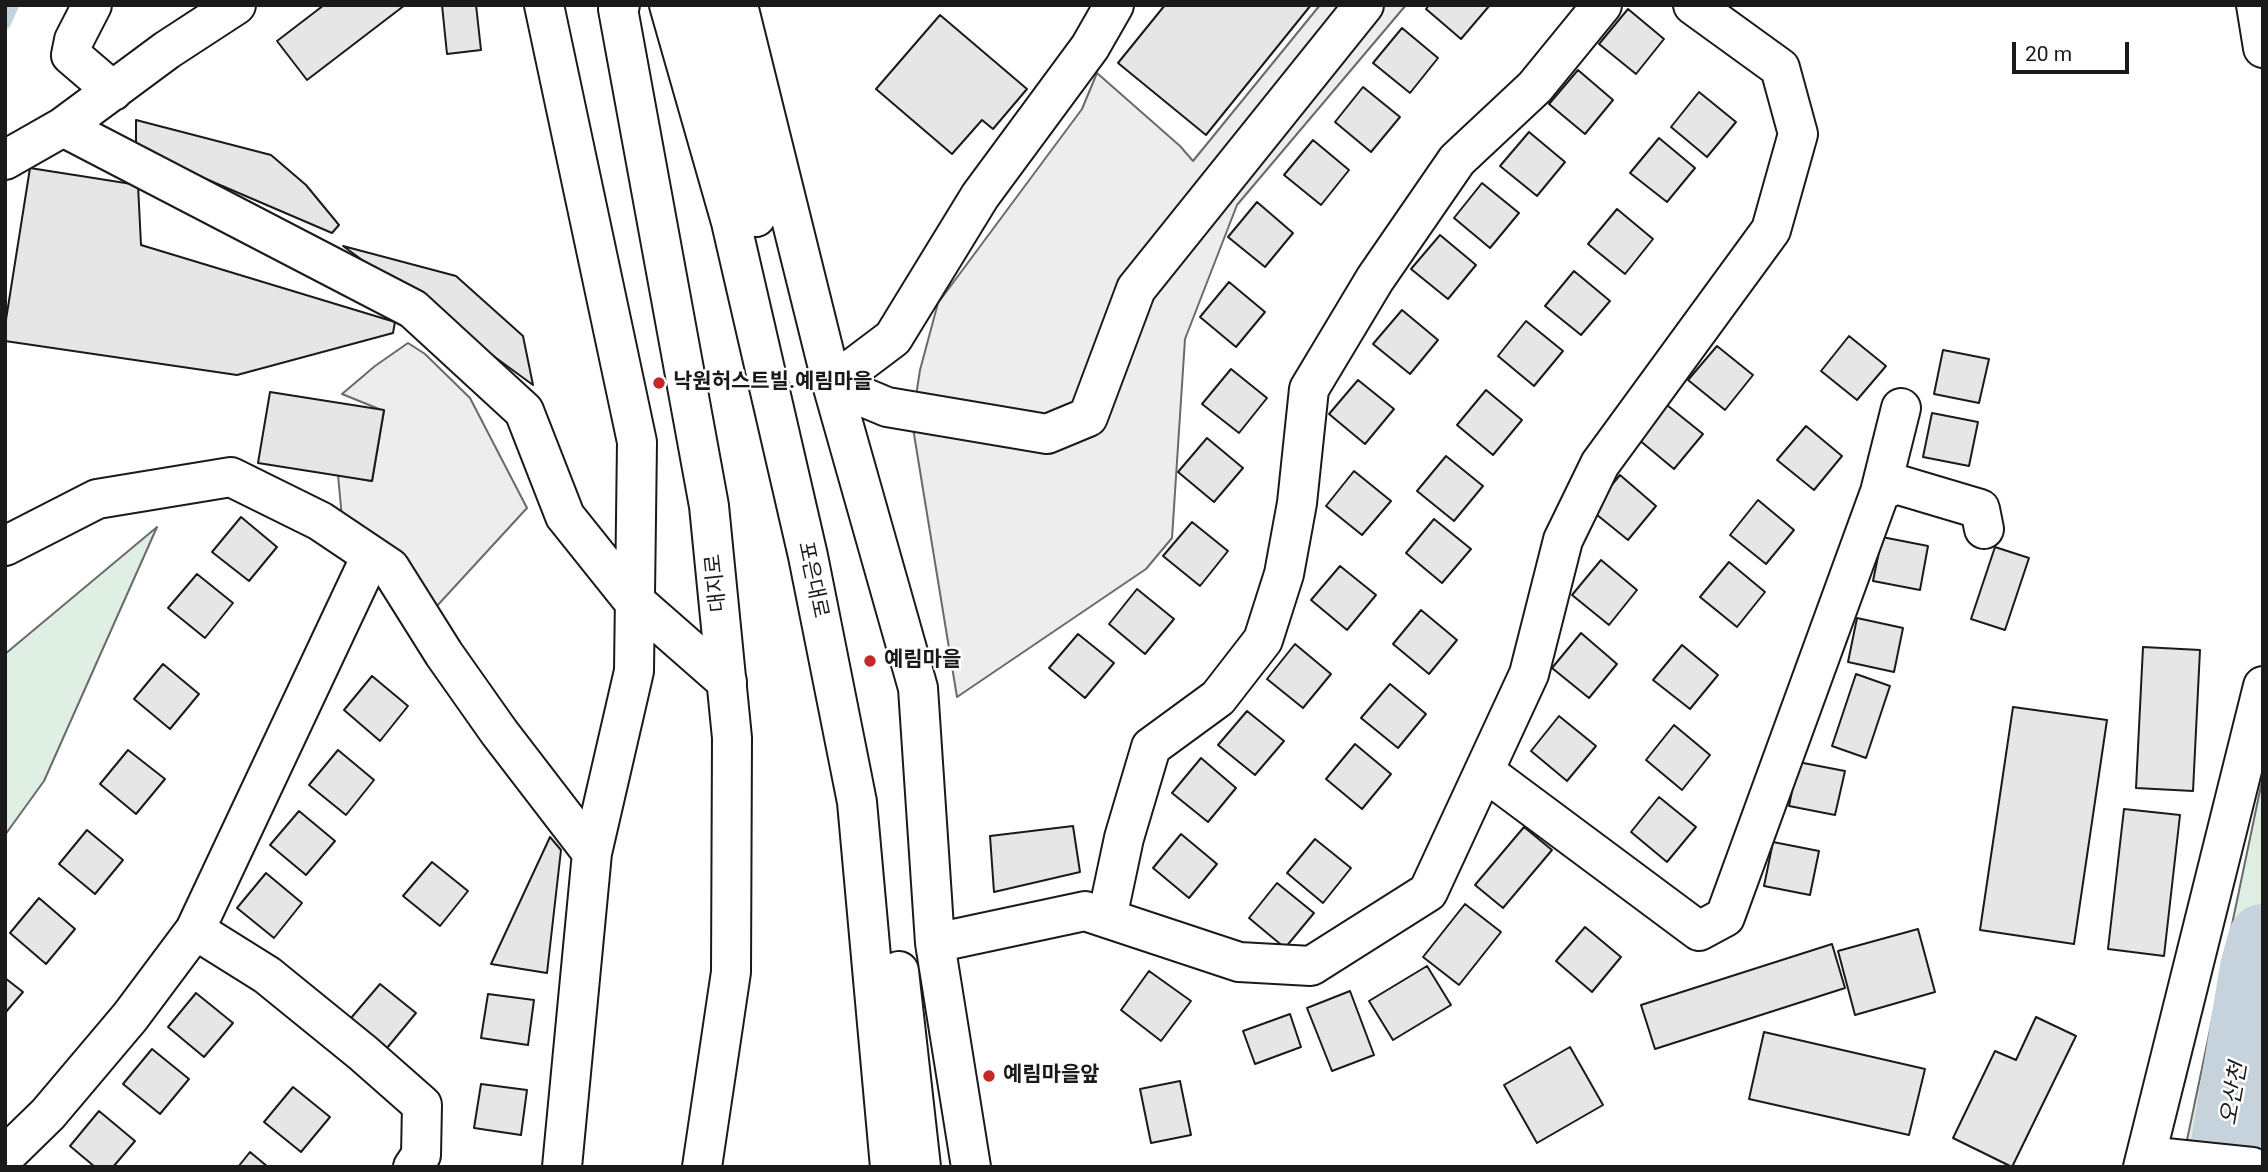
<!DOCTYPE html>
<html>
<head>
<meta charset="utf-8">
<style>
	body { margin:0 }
	#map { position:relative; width:2268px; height:1172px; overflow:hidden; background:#fff; font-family:Roboto,sans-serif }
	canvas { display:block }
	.frame { position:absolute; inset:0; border:7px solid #1a1a1a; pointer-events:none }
	.scale { position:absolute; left:2012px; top:42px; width:117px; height:32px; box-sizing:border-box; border:4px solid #1a1a1a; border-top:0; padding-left:9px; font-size:21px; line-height:24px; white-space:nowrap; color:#1a1a1a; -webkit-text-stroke:5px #fff; paint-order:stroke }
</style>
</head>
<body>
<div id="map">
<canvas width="2268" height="1172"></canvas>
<div class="frame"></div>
<div class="scale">20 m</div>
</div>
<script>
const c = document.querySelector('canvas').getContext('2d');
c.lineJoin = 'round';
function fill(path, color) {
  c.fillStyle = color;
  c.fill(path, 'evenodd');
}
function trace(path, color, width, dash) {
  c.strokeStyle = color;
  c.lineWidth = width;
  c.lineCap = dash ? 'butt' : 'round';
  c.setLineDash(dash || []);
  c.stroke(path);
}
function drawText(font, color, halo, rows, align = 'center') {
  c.font = font + ' Roboto,"Noto Sans KR",sans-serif';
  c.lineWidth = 5;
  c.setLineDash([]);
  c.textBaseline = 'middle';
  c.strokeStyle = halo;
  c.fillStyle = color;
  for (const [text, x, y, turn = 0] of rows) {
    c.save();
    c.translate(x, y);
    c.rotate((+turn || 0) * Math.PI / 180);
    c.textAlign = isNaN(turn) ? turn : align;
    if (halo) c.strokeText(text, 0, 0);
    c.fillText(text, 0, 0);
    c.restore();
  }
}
const green = new Path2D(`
	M157,527L44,781L5,835V654Z
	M2263,776V912L2252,949L2219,1143L2187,1140Z
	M2263,963V1150L2233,1146Z`);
const parking = new Path2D(`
	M1320,5H1406L1237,205L1185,339L1172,538L1146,569L957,697L912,422L920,370L938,303L1082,109L1097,73L1180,146L1193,161Z
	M408,343L425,354L470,398L527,508L436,607L342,518L338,475L372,481L384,411L342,394L375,366Z`);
const stream = new Path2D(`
	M5,23L13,5`);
const river = new Path2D(`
	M2222,1167L2255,968L2263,939`);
const building = new Path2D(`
	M324,5H405L307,80L277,41Z
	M442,5H476L481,50L447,54Z
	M1165,5H1311L1206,135L1118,63Z
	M1429,5H1490L1461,39L1426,9Z
	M1628,9L1664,39L1636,74L1599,44Z
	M940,15L1027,89L993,129L982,120L952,154L876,89Z
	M1402,28L1438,58L1410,93L1373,63Z
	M1578,70L1613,100L1585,134L1549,104Z
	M1363,87L1400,117L1371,152L1335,122Z
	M1699,92L1736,122L1707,157L1671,127Z
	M136,120L271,155L306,185L339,225L332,233L136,149Z
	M1529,132L1565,162L1537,196L1500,166Z
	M1659,138L1695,168L1667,202L1630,173Z
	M1313,140L1349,170L1321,205L1284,175Z
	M30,168L138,185L141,245L395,322L393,333L237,375L5,341V326Z
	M1482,183L1519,213L1490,248L1454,218Z
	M1257,202L1293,233L1265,267L1228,237Z
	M1617,209L1653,239L1625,274L1588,244Z
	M1440,235L1476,265L1448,299L1411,269Z
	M343,246L456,276L523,336L533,385Z
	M1574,271L1610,301L1581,335L1545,306Z
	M1229,282L1265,312L1236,347L1200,317Z
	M1402,310L1438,340L1410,374L1373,344Z
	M1526,321L1563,351L1534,386L1498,356Z
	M1849,336L1886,366L1857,400L1821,371Z
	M1717,346L1753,375L1725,410L1688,380Z
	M1943,350L1989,359L1979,403L1934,394Z
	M1231,369L1267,398L1239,433L1202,404Z
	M1358,380L1394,409L1365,444L1329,414Z
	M1486,390L1522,420L1493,455L1457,425Z
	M270,392L384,410L372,481L258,463Z
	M1667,405L1703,434L1674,469L1638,439Z
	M1932,413L1978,422L1969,466L1923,457Z
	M1806,426L1842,456L1814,490L1777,460Z
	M1207,438L1243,468L1214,502L1178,472Z
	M1446,456L1483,486L1454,521L1417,491Z
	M1354,471L1391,501L1362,535L1326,506Z
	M1620,475L1656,506L1628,540L1591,510Z
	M1758,500L1794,530L1766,564L1730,535Z
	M241,517L277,547L249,581L212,552Z
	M1434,519L1471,549L1442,583L1406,553Z
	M1192,522L1228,551L1200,586L1163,556Z
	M1882,537L1928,546L1920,590L1873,581Z
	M1995,547L2029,558L2005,630L1971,619Z
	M1601,560L1637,590L1609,625L1572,595Z
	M1729,562L1765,592L1737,627L1700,597Z
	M1340,566L1376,595L1347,630L1311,600Z
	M197,574L233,603L205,638L168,608Z
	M1137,589L1174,619L1145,654L1109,624Z
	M1421,610L1457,640L1429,674L1393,644Z
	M1857,618L1903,628L1894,672L1848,662Z
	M1581,633L1617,664L1589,698L1552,668Z
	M1078,634L1114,663L1085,698L1049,668Z
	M1295,644L1331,674L1303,708L1267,679Z
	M1682,645L1718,675L1690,709L1653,680Z
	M2143,647L2200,650L2193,791L2136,788Z
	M163,664L199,694L170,729L134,699Z
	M1856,674L1890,686L1866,758L1832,746Z
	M372,676L408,706L380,741L344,710Z
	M1390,684L1426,714L1398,748L1361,718Z
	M2013,707L2107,720L2074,944L1980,930Z
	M1247,711L1284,741L1255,775L1218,745Z
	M1559,716L1596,746L1567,781L1531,751Z
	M1674,725L1710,755L1682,790L1646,760Z
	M1355,744L1391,774L1362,809L1326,779Z
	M128,750L165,779L136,814L100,784Z
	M338,750L374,780L346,815L309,785Z
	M1201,758L1236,788L1208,822L1172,793Z
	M1798,762L1845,771L1835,815L1789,806Z
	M1659,797L1696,827L1667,862L1631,832Z
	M2124,809L2180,815L2164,956L2108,949Z
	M299,811L335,841L306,875L270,845Z
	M1073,826L1080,872L994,892L990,836Z
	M1524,827L1552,850L1503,908L1475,885Z
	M87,830L123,860L95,894L59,864Z
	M1181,834L1217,864L1189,898L1153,868Z
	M550,837L561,850L547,973L491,964Z
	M1315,839L1351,868L1323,903L1287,873Z
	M1773,842L1819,851L1810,895L1764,886Z
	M432,862L468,891L440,926L403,896Z
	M266,873L302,903L274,938L237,908Z
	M1277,883L1314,913L1285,948L1249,918Z
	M39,898L75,929L46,964L10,933Z
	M1465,904L1501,932L1459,985L1423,957Z
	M1585,927L1621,957L1592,992L1556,961Z
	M1918,929L1935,992L1855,1015L1838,951Z
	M1832,944L1845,988L1655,1049L1641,1005Z
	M1427,966L1451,1005L1393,1040L1369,1001Z
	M1149,971L1191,1001L1161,1041L1121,1010Z
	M5,978L23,992L5,1013Z
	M380,984L416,1013L387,1048L351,1018Z
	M1350,991L1374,1055L1332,1071L1307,1008Z
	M196,993L233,1023L204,1057L168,1027Z
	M488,994L534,1000L528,1045L481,1038Z
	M1290,1014L1301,1047L1255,1064L1243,1031Z
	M2036,1017L2076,1036L2012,1167L1953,1138L1995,1051L2016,1060Z
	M1764,1032L1925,1069L1909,1135L1749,1099Z
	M1570,1047L1603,1105L1537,1143L1504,1085Z
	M152,1049L189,1079L160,1114L123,1084Z
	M1180,1081L1191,1135L1151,1143L1140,1089Z
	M481,1084L527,1090L521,1135L474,1128Z
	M293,1087L330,1117L301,1152L264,1122Z
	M99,1111L135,1141L113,1167H95L70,1146Z
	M250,1152L268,1167H238Z`);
const minor = new Path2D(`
	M92,5L74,40L71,55L113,91
	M544,5L637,442L634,671L592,853L562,1167
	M738,5L832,384L918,688L935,943L971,1167
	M2256,5L2263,48
	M63,127L413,309L524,411L565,516L629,596L727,682
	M5,160L63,127L167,50L236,5
	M832,384L887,407L1047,434L1088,417L1136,289L1364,5
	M832,384L893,338L980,196L1090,47L1114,5
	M1880,492L1901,408
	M5,546L97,499L231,477L320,521L390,568L444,654L499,732L592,853
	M1484,771L1699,931L1725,917L1880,492L1896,484L1980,509L1984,529
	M1107,918L1124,838L1151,747L1218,698L1263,640L1284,574L1297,503L1309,389L1375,279L1457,160L1535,87L1602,5
	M195,930L267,975L363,1053L422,1105L421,1155L413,1167
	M935,943L1085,911L1239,962L1311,966L1428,892L1529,674L1563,540L1600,464L1771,230L1798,134L1780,68L1693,5
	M5,1156L48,1114L130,1017L195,930L371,556
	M2146,1156L2252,1167
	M2143,1167L2263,686`);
const major = new Path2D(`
	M620,5L618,9L709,506L732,738L731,972L702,1167`);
const highway = new Path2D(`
	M669,5L731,222L808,556L857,802L890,1167
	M704,5L756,217
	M899,971L921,1167`);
const markers = [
	[659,383,7,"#c62828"],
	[870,661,7,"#c62828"],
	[989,1076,7,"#c62828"]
];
const poiNames = [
	["낙원허스트빌.예림마을",673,383],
	["예림마을",884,661],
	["예림마을앞",1003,1076]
];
const streetNames = [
	["포은대로",812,580,78],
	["대지로",717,583,-96]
];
const waterNames = [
	["오산천",2235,1094,-80]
];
fill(green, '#e0efe3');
trace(green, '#6a6a6a', 2);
fill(parking, '#ededed');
trace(parking, '#6a6a6a', 2);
trace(stream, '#c6d2dc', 12);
trace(river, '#c6d2dc', 70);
fill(building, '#e6e6e6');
trace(building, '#1a1a1a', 2);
trace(minor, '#1a1a1a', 42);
trace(major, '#1a1a1a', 42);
trace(highway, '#1a1a1a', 42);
trace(minor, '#fff', 38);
trace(major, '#fff', 38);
trace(highway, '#fff', 38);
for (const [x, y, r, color] of markers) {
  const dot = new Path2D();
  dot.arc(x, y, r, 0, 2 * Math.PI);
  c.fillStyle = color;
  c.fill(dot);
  trace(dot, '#fff', 2.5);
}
drawText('bold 21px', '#1a1a1a', '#fff', poiNames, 'left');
drawText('21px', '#1a1a1a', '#fff', streetNames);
drawText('italic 23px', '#1a1a1a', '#fff', waterNames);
</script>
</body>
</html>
